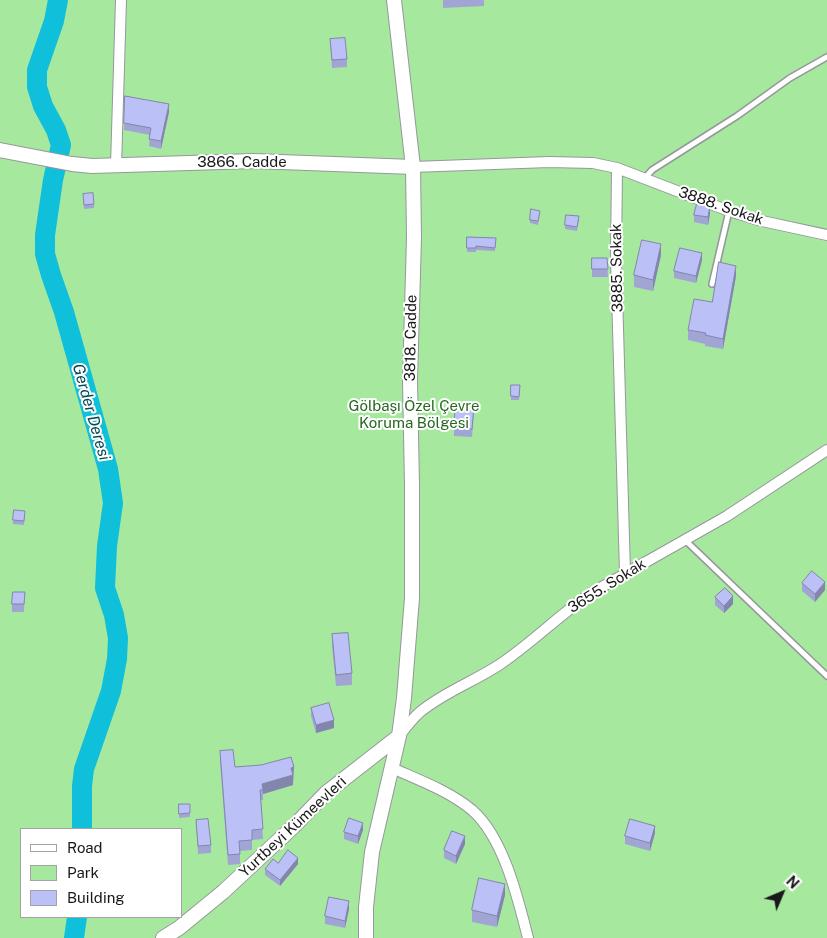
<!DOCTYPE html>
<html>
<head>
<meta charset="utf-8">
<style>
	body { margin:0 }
	#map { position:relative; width:827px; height:938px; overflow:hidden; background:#fafbff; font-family:"Public Sans",sans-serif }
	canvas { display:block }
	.legend { position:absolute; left:20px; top:828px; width:162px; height:90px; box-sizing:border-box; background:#fff; border:1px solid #a3a3a3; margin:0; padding:6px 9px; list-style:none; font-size:15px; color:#18181a }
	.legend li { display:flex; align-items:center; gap:10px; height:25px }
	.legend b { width:25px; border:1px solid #a3a3a3 }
	.north { position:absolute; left:757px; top:868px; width:50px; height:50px; -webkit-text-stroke:4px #fff; paint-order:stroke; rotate:45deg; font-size:14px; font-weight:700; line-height:20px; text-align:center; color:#18181a }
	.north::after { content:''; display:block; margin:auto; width:18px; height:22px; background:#18181a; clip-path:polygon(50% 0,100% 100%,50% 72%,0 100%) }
</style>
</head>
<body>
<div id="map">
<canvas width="827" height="938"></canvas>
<ul class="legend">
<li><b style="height:6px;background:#fff"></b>Road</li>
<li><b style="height:14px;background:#a6e99e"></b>Park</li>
<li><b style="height:14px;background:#bbc0f6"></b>Building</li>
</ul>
<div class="north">N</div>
</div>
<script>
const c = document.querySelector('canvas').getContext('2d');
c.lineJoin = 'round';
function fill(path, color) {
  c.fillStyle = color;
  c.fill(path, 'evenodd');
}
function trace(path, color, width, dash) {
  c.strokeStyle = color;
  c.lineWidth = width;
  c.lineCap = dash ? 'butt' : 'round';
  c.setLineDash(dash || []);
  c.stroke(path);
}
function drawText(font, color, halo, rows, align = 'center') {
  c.font = font + ' "Public Sans",sans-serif';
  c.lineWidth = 4;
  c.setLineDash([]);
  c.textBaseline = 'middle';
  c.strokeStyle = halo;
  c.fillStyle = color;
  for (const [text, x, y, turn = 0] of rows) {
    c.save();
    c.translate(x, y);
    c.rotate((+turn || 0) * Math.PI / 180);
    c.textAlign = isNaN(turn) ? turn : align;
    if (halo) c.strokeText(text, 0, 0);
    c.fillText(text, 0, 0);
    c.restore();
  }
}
const green = new Path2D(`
	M0,0H827V938H0ZM21,829H181V917H21Z`);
const river = new Path2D(`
	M58,0L54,21L37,70V87L43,106L56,130L61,145L53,180L45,235V254L51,275L64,312L108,469L113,503L107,546L105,588L114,615L118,638L117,659L111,691L84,769L82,786V829
	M74,938L77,917`);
const lane = new Path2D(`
	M645,178L652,170L737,116L790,78L827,57
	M712,284L729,211
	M685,540L827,676`);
const street = new Path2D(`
	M116,166L121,0
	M413,167L549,162L593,163L617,168L616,258L625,573
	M617,168L729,211L762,221L827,235
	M400,735C406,727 412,719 420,712C444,692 473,682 499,665C532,643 560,614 593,592L727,516L827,450
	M392,768C419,780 449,791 472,810C504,838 518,899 528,938`);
const secondary = new Path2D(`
	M0,150L72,164L92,166L254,161L413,167
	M163,938L179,928L223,892L294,826L326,793L399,736
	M366,938V907L372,852L399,736L404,698L412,598V485L410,381L414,237L413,167L394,0`);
const wall = new Path2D(`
	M443,0H484V6L443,8Z
	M330,39L347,59V67L332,68Z
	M125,96L169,112L161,149L149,146L150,135L124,130Z
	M83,197L94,204V208L84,209Z
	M540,214L538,225L530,223V220Z
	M710,214L708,225L694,222V215Z
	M579,220L577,231L565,229V225Z
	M467,237L496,238L495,251L476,250V252H467Z
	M661,255L653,291L634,287V275Z
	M592,258H607L608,277H592Z
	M702,260L696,283L674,278V271Z
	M736,276L723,349L705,346V344L688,340V330L712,302Z
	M511,385H520L519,400H511Z
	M474,412L472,437L454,436V428Z
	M25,515L24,525L13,524V520Z
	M802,583L825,590L815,602L802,591Z
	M25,592L24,612H12V604Z
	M715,597L733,604L724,613L715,605Z
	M332,634L352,673V685L336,686L332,646Z
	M311,708L334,728L316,733L311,716Z
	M220,751L235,767L294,777L293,778V785L263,794V800H261L263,839L252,840V850L240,851V864L228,865L220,762Z
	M179,804H190V817L179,818Z
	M196,820L211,845V853L198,854Z
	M363,830L358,844L344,839V832Z
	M655,833L650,851L625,844V836Z
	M465,844L456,864L444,858V850Z
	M278,863L298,864L280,886L265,875V869Z
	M505,895L497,927L472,922V910Z
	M349,909L345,928L325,924V916Z`);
const shadedWall = new Path2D(`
	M169,104V112L161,149V141Z
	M710,206V214L708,225V217Z
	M661,244V255L653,291V280Z
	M702,253V260L696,283V276Z
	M736,266V276L723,349V339Z
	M825,582V590L815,602V594Z
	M733,596V604L724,613V606Z
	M334,720V728L316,733V725Z
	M294,767L293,785L263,794L262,784L291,768Z
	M363,823V830L358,844V836Z
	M655,826V833L650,851V843Z
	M465,836V844L456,864V856Z
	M298,858V864L280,886V880Z
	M505,884V895L497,927V916Z
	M349,901V909L345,928V921Z`);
const building = new Path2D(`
	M345,38L347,59L332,60L330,39Z
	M125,96L169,104L161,141L149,139L151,128L124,123Z
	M93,193L94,204L84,205L83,194Z
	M697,204L710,206L708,217L694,215Z
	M531,209L540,211L538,221L530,220Z
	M566,215L579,216L577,227L565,225Z
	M467,237L496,238L495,248L476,246V248H467Z
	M642,240L661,244L653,280L634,275Z
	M680,248L702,253L696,276L674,271Z
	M592,258H607L608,269H592Z
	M719,262L736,266L723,339L705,335L706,333L688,330L694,299L712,302Z
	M511,385H520L519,397L511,396Z
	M456,403L474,405L472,429L454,428Z
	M14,510L25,511L24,521L13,520Z
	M812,571L825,582L815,594L802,583Z
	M725,588L733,596L724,606L715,597Z
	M13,592H25L24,604H12Z
	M348,633L352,673L336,675L332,634Z
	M329,703L334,720L316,725L311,708Z
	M233,750L235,767L261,765L291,757L294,767L291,768L293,775L262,784L263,790H260L263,829L252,830V840L239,841L240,854L228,855L220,751Z
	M179,804H190V813L179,814Z
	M349,818L363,823L358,836L344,832Z
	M208,819L211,845L198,846L196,820Z
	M630,819L655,826L650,843L625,836Z
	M452,831L465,836L456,856L444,850Z
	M288,850L298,858L280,880L265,869L273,859L278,863Z
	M479,878L505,884L497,916L472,910Z
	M329,897L349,901L345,921L325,916Z`);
const streetNames = [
	["3866. Cadde",242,162],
	["3888. Sokak",721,206,19],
	["3885. Sokak",617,268,-91],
	["3818. Cadde",411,338,-89],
	["3655. Sokak",607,586,-32],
	["Yurtbeyi Kümeevleri",293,827,-43]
];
const parkNames = [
	["Gölbaşı Özel Çevre",414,406],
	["Koruma Bölgesi",414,423]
];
const waterNames = [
	["Gerder Deresi",91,412,74]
];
fill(green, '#a6e99e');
trace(river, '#10bfda', 20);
trace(lane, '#96979c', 8);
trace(street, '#96979c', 12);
trace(secondary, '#96979c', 16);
trace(lane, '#fff', 5);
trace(street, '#fff', 10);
trace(secondary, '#fff', 14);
fill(wall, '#a1a5d4');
fill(shadedWall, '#8386ac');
fill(building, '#bbc0f6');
trace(building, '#8386ac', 1);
drawText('15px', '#18181a', '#fff', streetNames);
drawText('15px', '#25681f', '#fff', parkNames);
drawText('italic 16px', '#054954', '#fff', waterNames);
</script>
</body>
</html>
